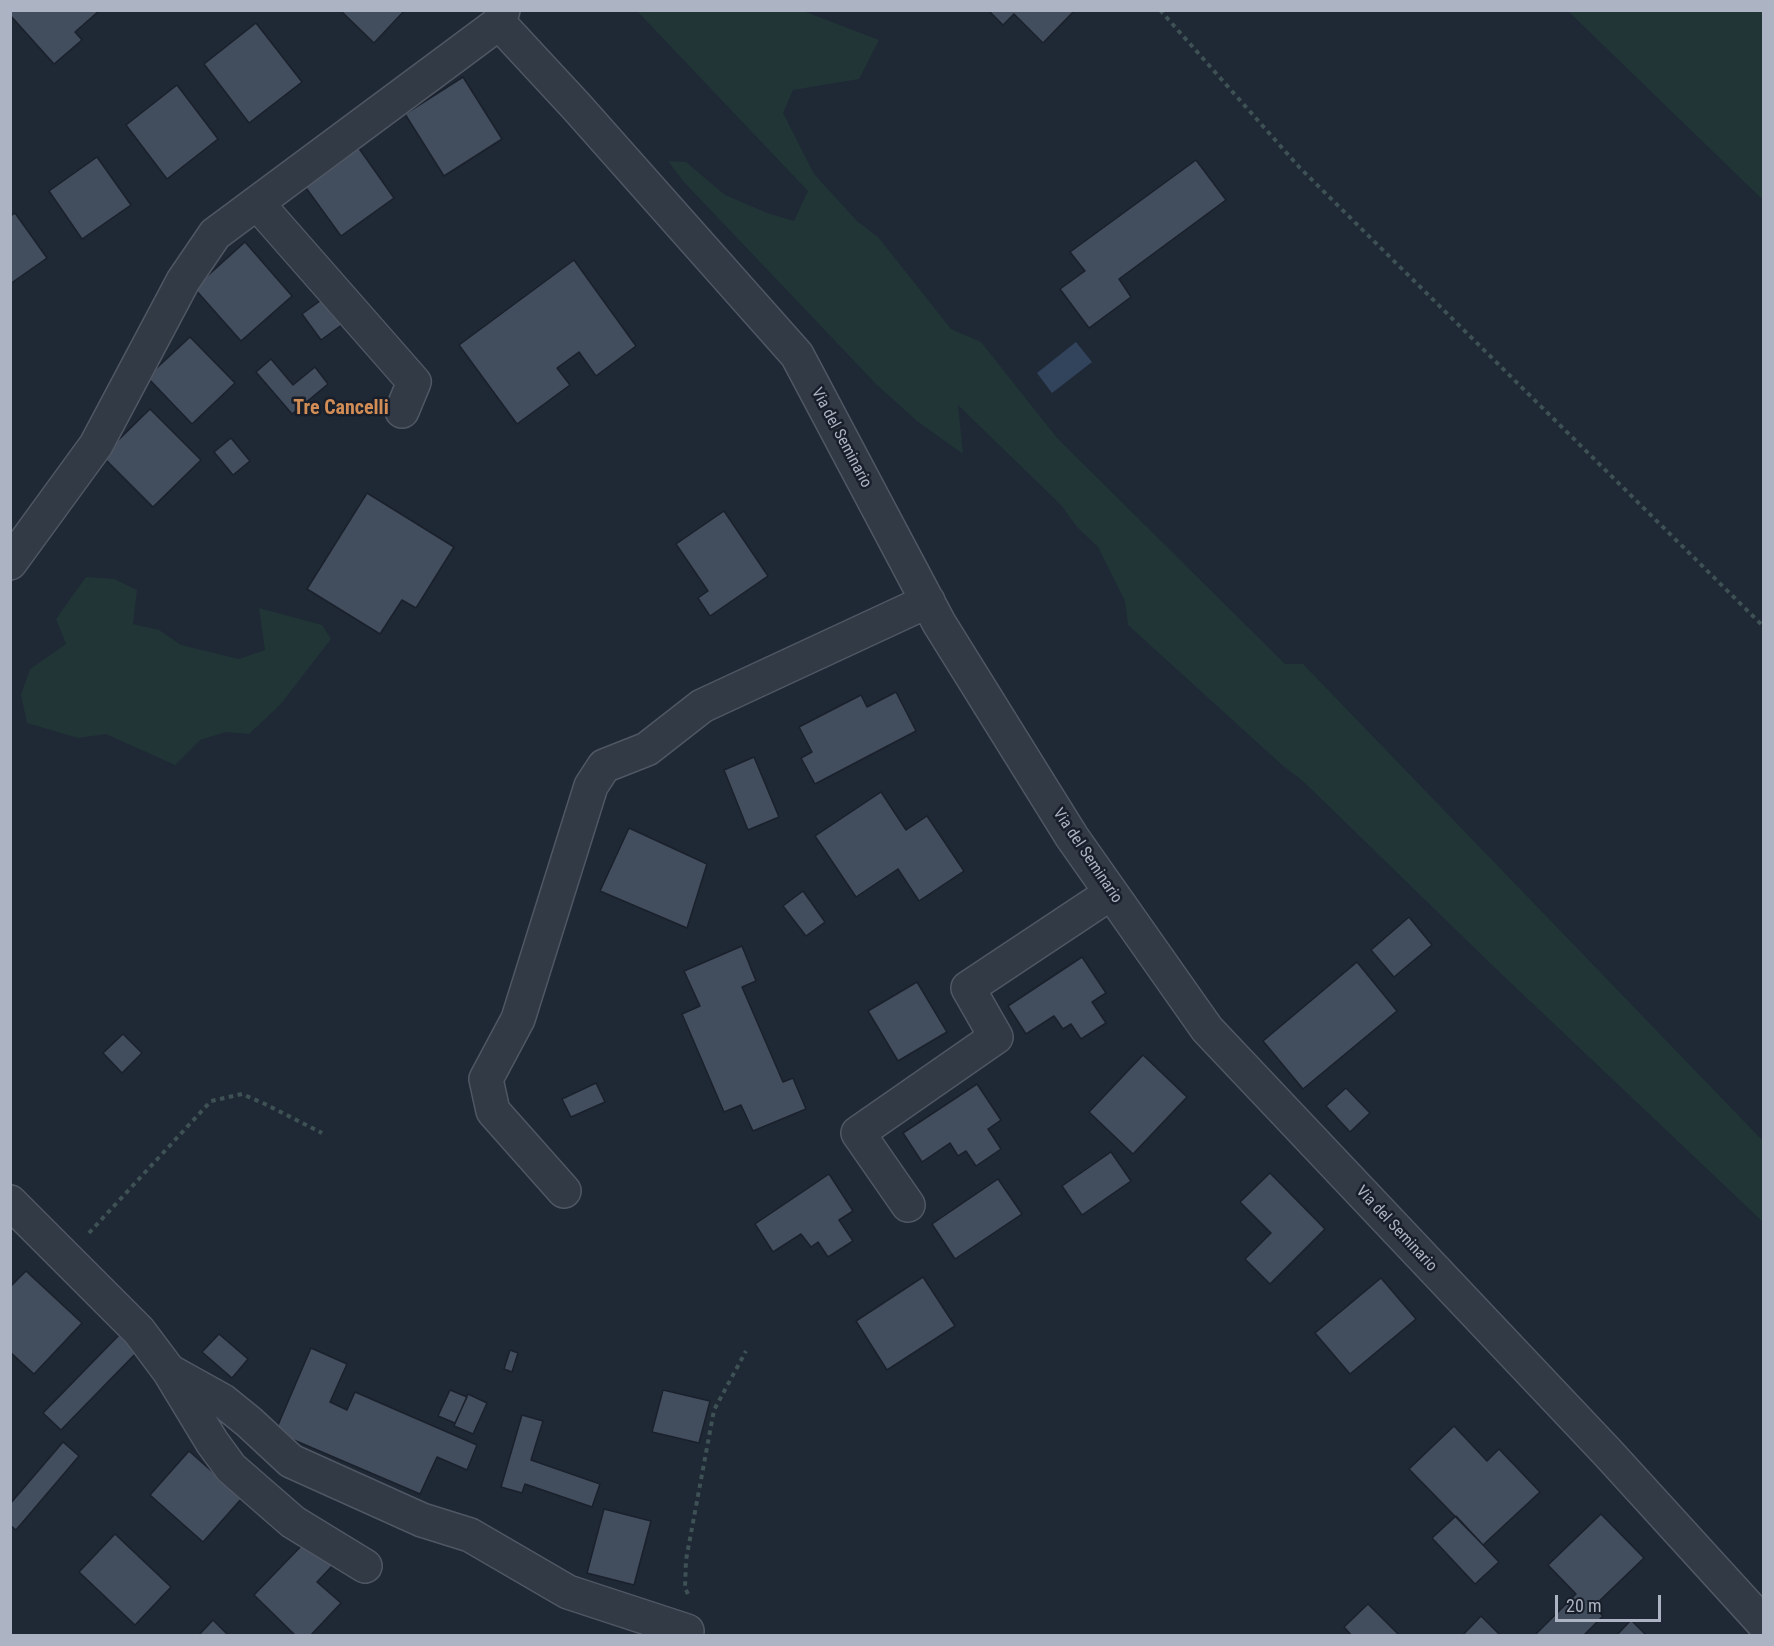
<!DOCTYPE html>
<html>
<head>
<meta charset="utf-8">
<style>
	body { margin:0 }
	#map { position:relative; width:1774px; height:1646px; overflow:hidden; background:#1f2835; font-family:"Roboto Condensed",sans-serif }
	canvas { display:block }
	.frame { position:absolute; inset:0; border:12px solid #acb4c3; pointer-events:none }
	.scale { position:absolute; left:1555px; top:1595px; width:106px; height:27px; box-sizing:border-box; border:3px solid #acb4c3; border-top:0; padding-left:8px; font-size:18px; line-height:21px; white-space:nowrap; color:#acb4c3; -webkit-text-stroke:4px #181f2a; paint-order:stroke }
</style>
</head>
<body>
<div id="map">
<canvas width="1774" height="1646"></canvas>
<div class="frame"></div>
<div class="scale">20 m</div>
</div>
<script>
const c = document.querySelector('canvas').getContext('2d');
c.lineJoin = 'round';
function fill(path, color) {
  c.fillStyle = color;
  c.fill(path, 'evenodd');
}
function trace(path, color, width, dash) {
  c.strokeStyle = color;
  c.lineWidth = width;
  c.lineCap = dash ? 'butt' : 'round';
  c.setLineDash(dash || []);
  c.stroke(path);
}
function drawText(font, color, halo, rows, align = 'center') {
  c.font = font + ' "Roboto Condensed",sans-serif';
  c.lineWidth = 5;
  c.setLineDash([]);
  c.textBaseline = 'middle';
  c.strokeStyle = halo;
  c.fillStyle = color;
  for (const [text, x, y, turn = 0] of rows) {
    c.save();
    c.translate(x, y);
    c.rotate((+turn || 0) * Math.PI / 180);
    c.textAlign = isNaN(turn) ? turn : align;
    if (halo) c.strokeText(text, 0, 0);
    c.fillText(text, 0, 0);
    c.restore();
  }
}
const green = new Path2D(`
	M641,10L803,11L879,40L859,79L793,90L783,113L814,174L857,221L878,237L951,329L981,342L1057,438L1285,664H1303L1763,1141V1222L1491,964L1304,782L1282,765L1128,625L1125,601L1098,547L1077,527L1061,505L958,405L963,454L917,421L876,384L683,181L668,161L686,162L725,195L770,214L794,221L808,191L638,12Z
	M1568,11H1763V200Z
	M86,577L114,579L137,590L133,624L159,630L181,645L239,659L265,650L259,608L322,625L331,639L280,705L249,734L226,732L200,740L175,765L106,734L78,738L27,723L21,695L30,669L66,644L56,619Z`);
const water = new Path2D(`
	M1076,342L1092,362L1052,393L1037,373Z`);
const building = new Path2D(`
	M10,10H100L75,32L82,40L54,64L10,15Z
	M340,10H405L374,43Z
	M988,10H1075L1043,43L1014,14L1003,25Z
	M256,23L302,82L249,123L204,64Z
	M463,77L502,139L444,176L405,114Z
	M177,85L218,139L167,179L126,125Z
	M358,147L394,198L341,236L304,185Z
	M97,157L131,205L82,239L49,191Z
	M1196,160L1226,200L1119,279L1131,297L1089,328L1060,289L1085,271L1070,252Z
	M15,213L47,258L10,284V216Z
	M245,242L292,296L241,341L194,288Z
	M574,260L636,346L596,376L579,352L557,368L570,385L517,424L459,345Z
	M324,298L343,324L321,340L302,314Z
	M190,337L235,383L192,424L147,377Z
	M271,359L293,385L315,367L328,384L292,414L256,372Z
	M150,409L201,460L153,507L102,456Z
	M231,438L250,461L233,475L214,452Z
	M367,493L454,547L416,608L402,600L380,634L307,589Z
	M724,511L768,576L710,616L698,598L708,591L676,544Z
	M896,692L916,731L815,784L801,758L812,752L799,727L861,695L867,707Z
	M754,757L779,817L748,830L724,770Z
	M881,792L906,830L927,816L964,871L919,901L898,869L856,897L815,836Z
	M629,828L707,864L687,928L600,891Z
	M803,891L825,922L806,936L783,906Z
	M1409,917L1432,945L1394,977L1371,950Z
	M742,946L756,981L742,987L783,1082L793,1078L806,1109L753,1131L741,1105L724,1112L682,1014L700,1006L684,971Z
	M1082,957L1106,993L1092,1002L1106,1023L1081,1039L1071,1024L1063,1029L1054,1016L1026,1034L1008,1006Z
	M1357,962L1397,1011L1303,1089L1263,1041Z
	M917,982L947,1032L898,1061L868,1011Z
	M123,1034L142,1053L122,1073L103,1053Z
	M1143,1055L1187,1097L1133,1154L1089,1112Z
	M596,1083L605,1102L571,1117L562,1099Z
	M977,1084L1001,1120L988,1129L1001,1149L976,1166L966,1151L958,1156L950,1143L922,1162L903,1133Z
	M1346,1088L1370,1113L1350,1132L1326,1106Z
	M1111,1152L1131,1181L1082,1215L1062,1186Z
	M1270,1173L1325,1229L1270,1284L1245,1259L1271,1233L1240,1202Z
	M829,1174L853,1211L839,1220L853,1241L828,1257L818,1242L811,1247L801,1234L773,1252L755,1224Z
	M998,1179L1022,1214L955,1259L932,1224Z
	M26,1271L82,1323L34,1374L10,1352V1287Z
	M923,1277L955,1326L887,1370L856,1321Z
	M1381,1278L1416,1319L1350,1374L1315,1333Z
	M121,1333L139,1350L61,1430L43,1413Z
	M219,1334L248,1359L232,1378L202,1352Z
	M311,1348L347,1364L330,1402L347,1410L355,1392L477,1445L467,1470L437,1457L420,1494L275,1432Z
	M510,1350L518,1353L512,1372L504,1369Z
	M450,1390L467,1397L455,1423L438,1416Z
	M663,1390L710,1401L699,1443L652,1432Z
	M468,1394L487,1403L473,1434L454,1426Z
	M522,1415L543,1421L531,1460L600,1484L592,1507L525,1484L522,1493L501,1487Z
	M1454,1426L1487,1461L1499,1449L1540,1492L1483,1545L1409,1469Z
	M63,1442L79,1456L16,1530L10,1525V1504Z
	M189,1451L242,1498L203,1542L150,1495Z
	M604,1509L651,1521L634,1585L587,1573Z
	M1601,1514L1644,1558L1593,1607L1603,1616L1583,1636H1534L1576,1594L1548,1565Z
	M1456,1516L1499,1562L1475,1584L1432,1538Z
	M115,1534L171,1587L135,1625L79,1572Z
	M307,1540L333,1565L317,1582L341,1603L310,1636H296L254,1595Z
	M1368,1604L1400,1636H1352L1344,1627Z
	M1481,1616L1501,1636H1462Z
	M213,1620L229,1636H198Z
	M1631,1620L1647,1636H1616Z`);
const path = new Path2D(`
	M1160,10L1300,168L1764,627
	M89,1233L211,1101L242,1094L265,1104L322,1133
	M688,1594L685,1588L686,1560L714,1410L746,1351`);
const minor = new Path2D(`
	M499,23L576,106L797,355L939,623L1072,837L1207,1029L1608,1453L1764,1624
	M257,203L414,382L402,411
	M10,563L96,445L183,281L215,234L499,23L503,10
	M564,1191L493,1111L486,1079L518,1019L591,786L604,766L647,749L702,706L928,601
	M10,1202L139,1331L169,1371L212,1442L231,1468L293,1522L365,1566
	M908,1205L858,1133L996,1037L968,988L1111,893
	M169,1371L223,1401L249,1422L291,1461L422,1520L470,1535L568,1592L687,1631`);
const streetNames = [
	["Via del Seminario",841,438,62],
	["Via del Seminario",1087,856,56],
	["Via del Seminario",1396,1229,47]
];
const quarterNames = [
	["Tre Cancelli",341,409]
];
fill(green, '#213537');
fill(water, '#32435c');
fill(building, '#424d5d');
trace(building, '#1a212c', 1.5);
trace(minor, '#505764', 36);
trace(path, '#3e5154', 4, [4.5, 4.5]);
trace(minor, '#323a46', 33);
drawText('16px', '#acb4c3', '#181f2a', streetNames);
drawText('bold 20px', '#d28d57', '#181f2a', quarterNames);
</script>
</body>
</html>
